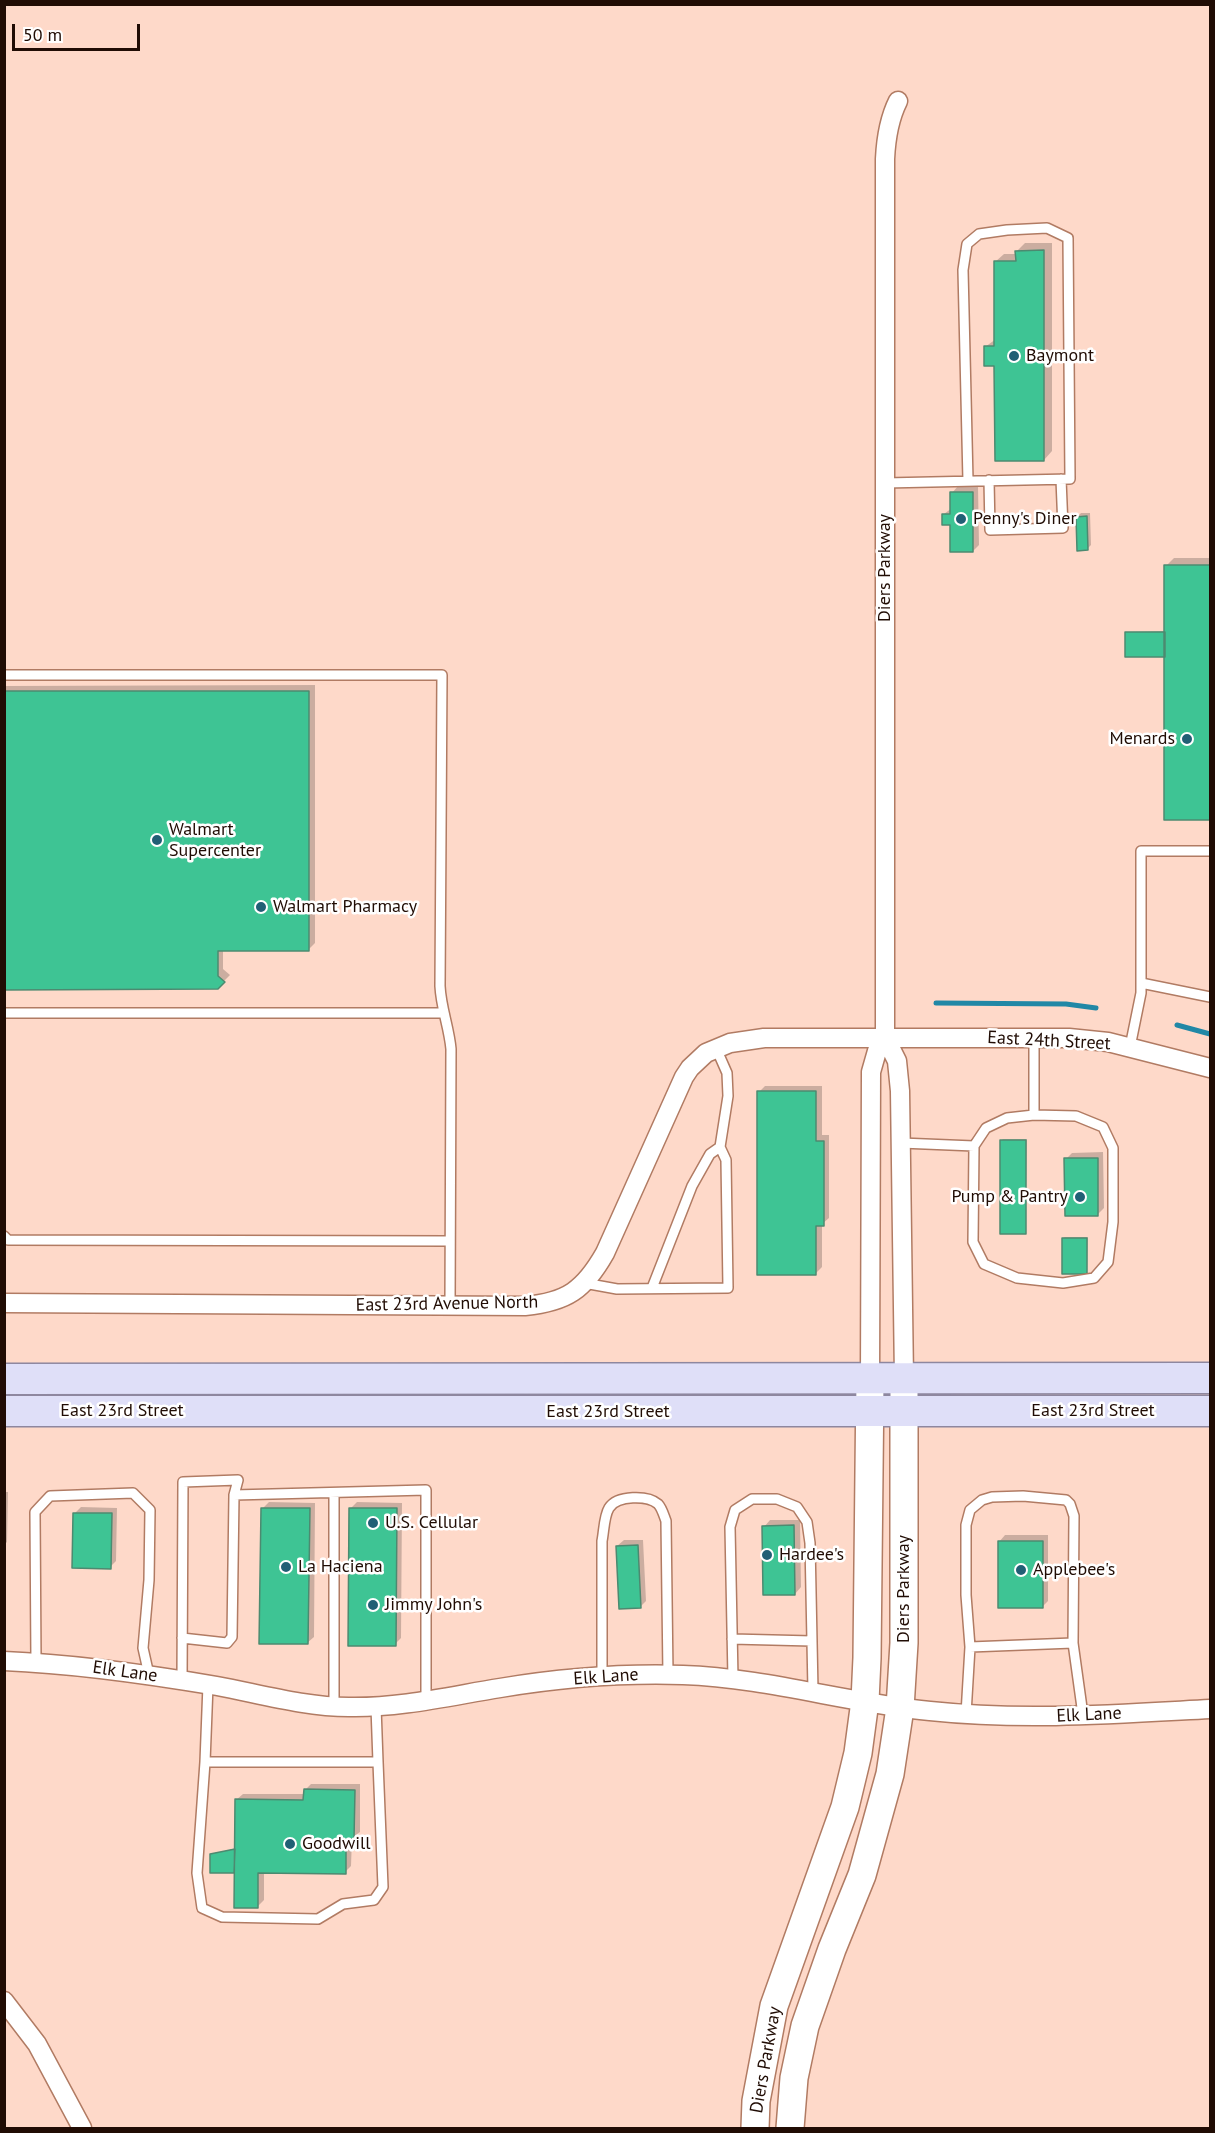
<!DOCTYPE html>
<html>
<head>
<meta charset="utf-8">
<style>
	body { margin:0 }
	#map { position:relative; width:1215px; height:2133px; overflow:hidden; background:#fed9c9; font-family:"PT Sans",sans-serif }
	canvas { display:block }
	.frame { position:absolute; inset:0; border:6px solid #200c04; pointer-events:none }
	.scale { position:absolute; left:12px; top:24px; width:128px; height:27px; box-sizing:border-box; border:3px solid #200c04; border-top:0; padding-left:8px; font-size:18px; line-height:21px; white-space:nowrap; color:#200c04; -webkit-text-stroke:4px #fff; paint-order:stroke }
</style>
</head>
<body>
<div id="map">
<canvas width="1215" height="2133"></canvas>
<div class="frame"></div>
<div class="scale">50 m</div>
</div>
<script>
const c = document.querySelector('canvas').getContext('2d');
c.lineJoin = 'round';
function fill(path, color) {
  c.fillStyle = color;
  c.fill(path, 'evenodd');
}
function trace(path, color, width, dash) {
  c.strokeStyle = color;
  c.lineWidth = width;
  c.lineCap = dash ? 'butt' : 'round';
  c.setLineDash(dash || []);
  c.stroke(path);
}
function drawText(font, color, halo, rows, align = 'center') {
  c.font = font + ' "PT Sans",sans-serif';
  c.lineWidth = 5;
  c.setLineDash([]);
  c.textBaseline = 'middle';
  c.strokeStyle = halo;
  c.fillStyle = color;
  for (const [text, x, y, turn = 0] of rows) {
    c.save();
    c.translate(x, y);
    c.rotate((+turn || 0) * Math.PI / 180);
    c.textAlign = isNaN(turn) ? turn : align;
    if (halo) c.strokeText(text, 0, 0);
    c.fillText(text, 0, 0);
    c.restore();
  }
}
const shadow = new Path2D(`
	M1025,243H1052V451L1044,460L996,364L985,347L996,339L995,262L1004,254H1017V251Z
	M958,486H978L979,545L973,551L944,514L952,508V493Z
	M1081,513H1090L1091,545L1087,549L1077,517Z
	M1174,558H1210V819H1166V655L1127,632L1166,631V566Z
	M315,685V943L309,949H223V969L230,975L217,988H4V686Z
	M765,1086H822V1135H829V1218L822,1224V1267L816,1273L759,1092Z
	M1003,1139H1027L1025,1232L1002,1140Z
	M1103,1152L1104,1208L1097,1215L1066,1159L1072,1153Z
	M1065,1237H1088L1087,1273L1063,1238Z
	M4,1492H8L7,1542L4,1545Z
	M269,1502L315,1503L314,1637L307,1643L263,1508Z
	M357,1502L402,1503L401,1638L395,1644L351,1508Z
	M81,1507L117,1508L116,1561L110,1567L75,1513Z
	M770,1520H800L801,1587L795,1594L764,1527Z
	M1005,1535H1048V1601L1042,1607L999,1542Z
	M624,1540H643L646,1601L640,1607L617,1546Z
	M311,1784H360V1832L352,1838L351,1866L345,1872H264V1900L258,1906L236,1869L234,1872L211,1855L236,1848V1800L243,1794H305V1790Z`);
const stream = new Path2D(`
	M936,1003L1066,1004L1096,1008
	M1177,1025L1210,1034`);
const building = new Path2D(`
	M1044,250V461H995L994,366H984V346H994V261H1016L1015,251Z
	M950,492H973V552H950V525H942V514H950Z
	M1087,516L1088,550L1077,551L1076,517Z
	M1164,565H1210V820H1164Z
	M1125,632H1165V657H1125Z
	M4,691H309V951H218V976L225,982L218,989L4,990Z
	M757,1091H816V1141H824V1226H816V1275H757Z
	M1000,1140H1026V1234H1000Z
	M1064,1158H1098V1216H1065Z
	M1062,1238H1087V1274H1062Z
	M261,1508H310L308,1644H259Z
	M349,1508H397L396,1646H348Z
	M73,1513H112L111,1569L72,1568Z
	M794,1525L795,1595H763L762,1526Z
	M998,1541H1043V1608H998Z
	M638,1545L641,1608L619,1609L616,1546Z
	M304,1789L355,1790L354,1839H346V1874L258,1873V1908H234L235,1799L303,1800Z
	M235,1849L234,1873H210V1854Z`);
const lane = new Path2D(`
	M989,480L990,530L1063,528L1061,479
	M885,483L1070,479L1068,238L1047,228L1007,230L979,234L967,244L963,270L968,481
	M4,675H442L440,986C441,1008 449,1027 451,1049L450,1306
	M1141,983L1210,997
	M4,1013H443
	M1034,1038V1115
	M1130,1047L1141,993V851H1210
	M901,1143L974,1146L973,1242L984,1264L1017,1278L1063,1283L1094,1278L1108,1262L1113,1222V1148L1103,1127L1076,1116L1034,1115L1007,1118L986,1128L974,1146
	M4,1236L8,1240L450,1241
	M584,1283L617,1289L728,1288L726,1160L720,1147L728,1096L727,1073L716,1048
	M652,1288L692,1186L710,1154L720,1147
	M182,1638L227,1643L232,1637L234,1495
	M732,1639L812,1641
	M970,1647L1073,1643
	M36,1663L35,1512L50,1496L133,1493L150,1510L149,1580L143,1648L149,1675
	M602,1677V1541C604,1531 604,1516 609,1508C617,1495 648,1495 658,1504C662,1508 664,1516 666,1521L668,1675
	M733,1679L730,1527L735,1510L752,1499H777L797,1507L807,1522L810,1543L813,1691
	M182,1680L183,1482L238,1480L234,1495L426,1490V1701
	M208,1685L205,1762H378L376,1707
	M334,1706V1493
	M966,1714L970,1647L966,1595V1525L970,1510L982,1500L992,1497L1023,1496L1066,1500L1070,1504L1074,1516L1073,1643L1083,1715
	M205,1762L197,1873L202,1908L222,1917L318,1919L343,1904L374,1900L383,1887L378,1762`);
const street = new Path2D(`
	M885,1037L897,1061L900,1091L904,1379
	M4,1303L525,1306C567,1302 584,1290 605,1253L684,1077L690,1068L706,1053L730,1043L764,1038H1069L1108,1042L1210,1068
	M870,1379L871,1072L877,1051L885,1037V159C886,138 889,119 898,101
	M4,1661C76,1664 146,1674 217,1686C260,1694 305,1707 349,1707C400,1708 450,1696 500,1688C560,1678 622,1673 683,1675C767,1678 847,1703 930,1711C1024,1721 1117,1714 1210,1709
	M4,2001L37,2044L82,2128`);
const secondary = new Path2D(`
	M755,2128L756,2101L774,2006L845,1807L858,1753L865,1701L867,1658L870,1379
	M790,2128L794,2078L805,2026L832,1949L862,1875L890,1774L900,1708L904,1643V1379`);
const primary = new Path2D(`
	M4,1379L1210,1378
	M4,1411H1210`);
const markers = [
	[1014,356,6,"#215f75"],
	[961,519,6,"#215f75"],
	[1187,739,6,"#215f75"],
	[157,840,6,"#215f75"],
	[261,907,6,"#215f75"],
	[1080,1197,6,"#215f75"],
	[373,1523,6,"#215f75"],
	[767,1555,6,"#215f75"],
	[286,1567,6,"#215f75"],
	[1021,1570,6,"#215f75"],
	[373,1605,6,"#215f75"],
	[290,1844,6,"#215f75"]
];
const poiNames = [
	["Baymont",1026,356],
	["Penny's Diner",973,519],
	["Menards",1175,739,"right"],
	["Walmart",169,830],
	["Supercenter",169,851],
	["Walmart Pharmacy",273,907],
	["Pump & Pantry",1068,1197,"right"],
	["U.S. Cellular",385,1523],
	["Hardee's",779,1555],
	["La Haciena",298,1567],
	["Applebee's",1033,1570],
	["Jimmy John's",385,1605],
	["Goodwill",302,1844]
];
const streetNames = [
	["Diers Parkway",885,568,-90],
	["East 24th Street",1049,1041,3],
	["East 23rd Avenue North",447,1304,-1],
	["East 23rd Street",122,1411],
	["East 23rd Street",1093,1411],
	["East 23rd Street",608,1412],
	["Diers Parkway",904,1589,-90],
	["Elk Lane",125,1672,8],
	["Elk Lane",606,1677,-4],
	["Elk Lane",1089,1715,-3],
	["Diers Parkway",766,2060,-80]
];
fill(shadow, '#0003');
trace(stream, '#2188a6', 5);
fill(building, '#3ec494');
trace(building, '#4c8a70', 1.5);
trace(lane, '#b17b63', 12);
trace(street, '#b17b63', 21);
trace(secondary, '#b17b63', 30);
trace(primary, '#8e879f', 33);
trace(lane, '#fff', 9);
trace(street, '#fff', 18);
trace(secondary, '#fff', 27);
trace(primary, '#dfdff8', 30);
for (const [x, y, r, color] of markers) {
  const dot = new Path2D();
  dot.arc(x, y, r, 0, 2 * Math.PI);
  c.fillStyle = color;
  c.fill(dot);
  trace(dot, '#fff', 2);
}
drawText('18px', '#200c04', '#fff', poiNames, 'left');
drawText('18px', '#200c04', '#fff', streetNames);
</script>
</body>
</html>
